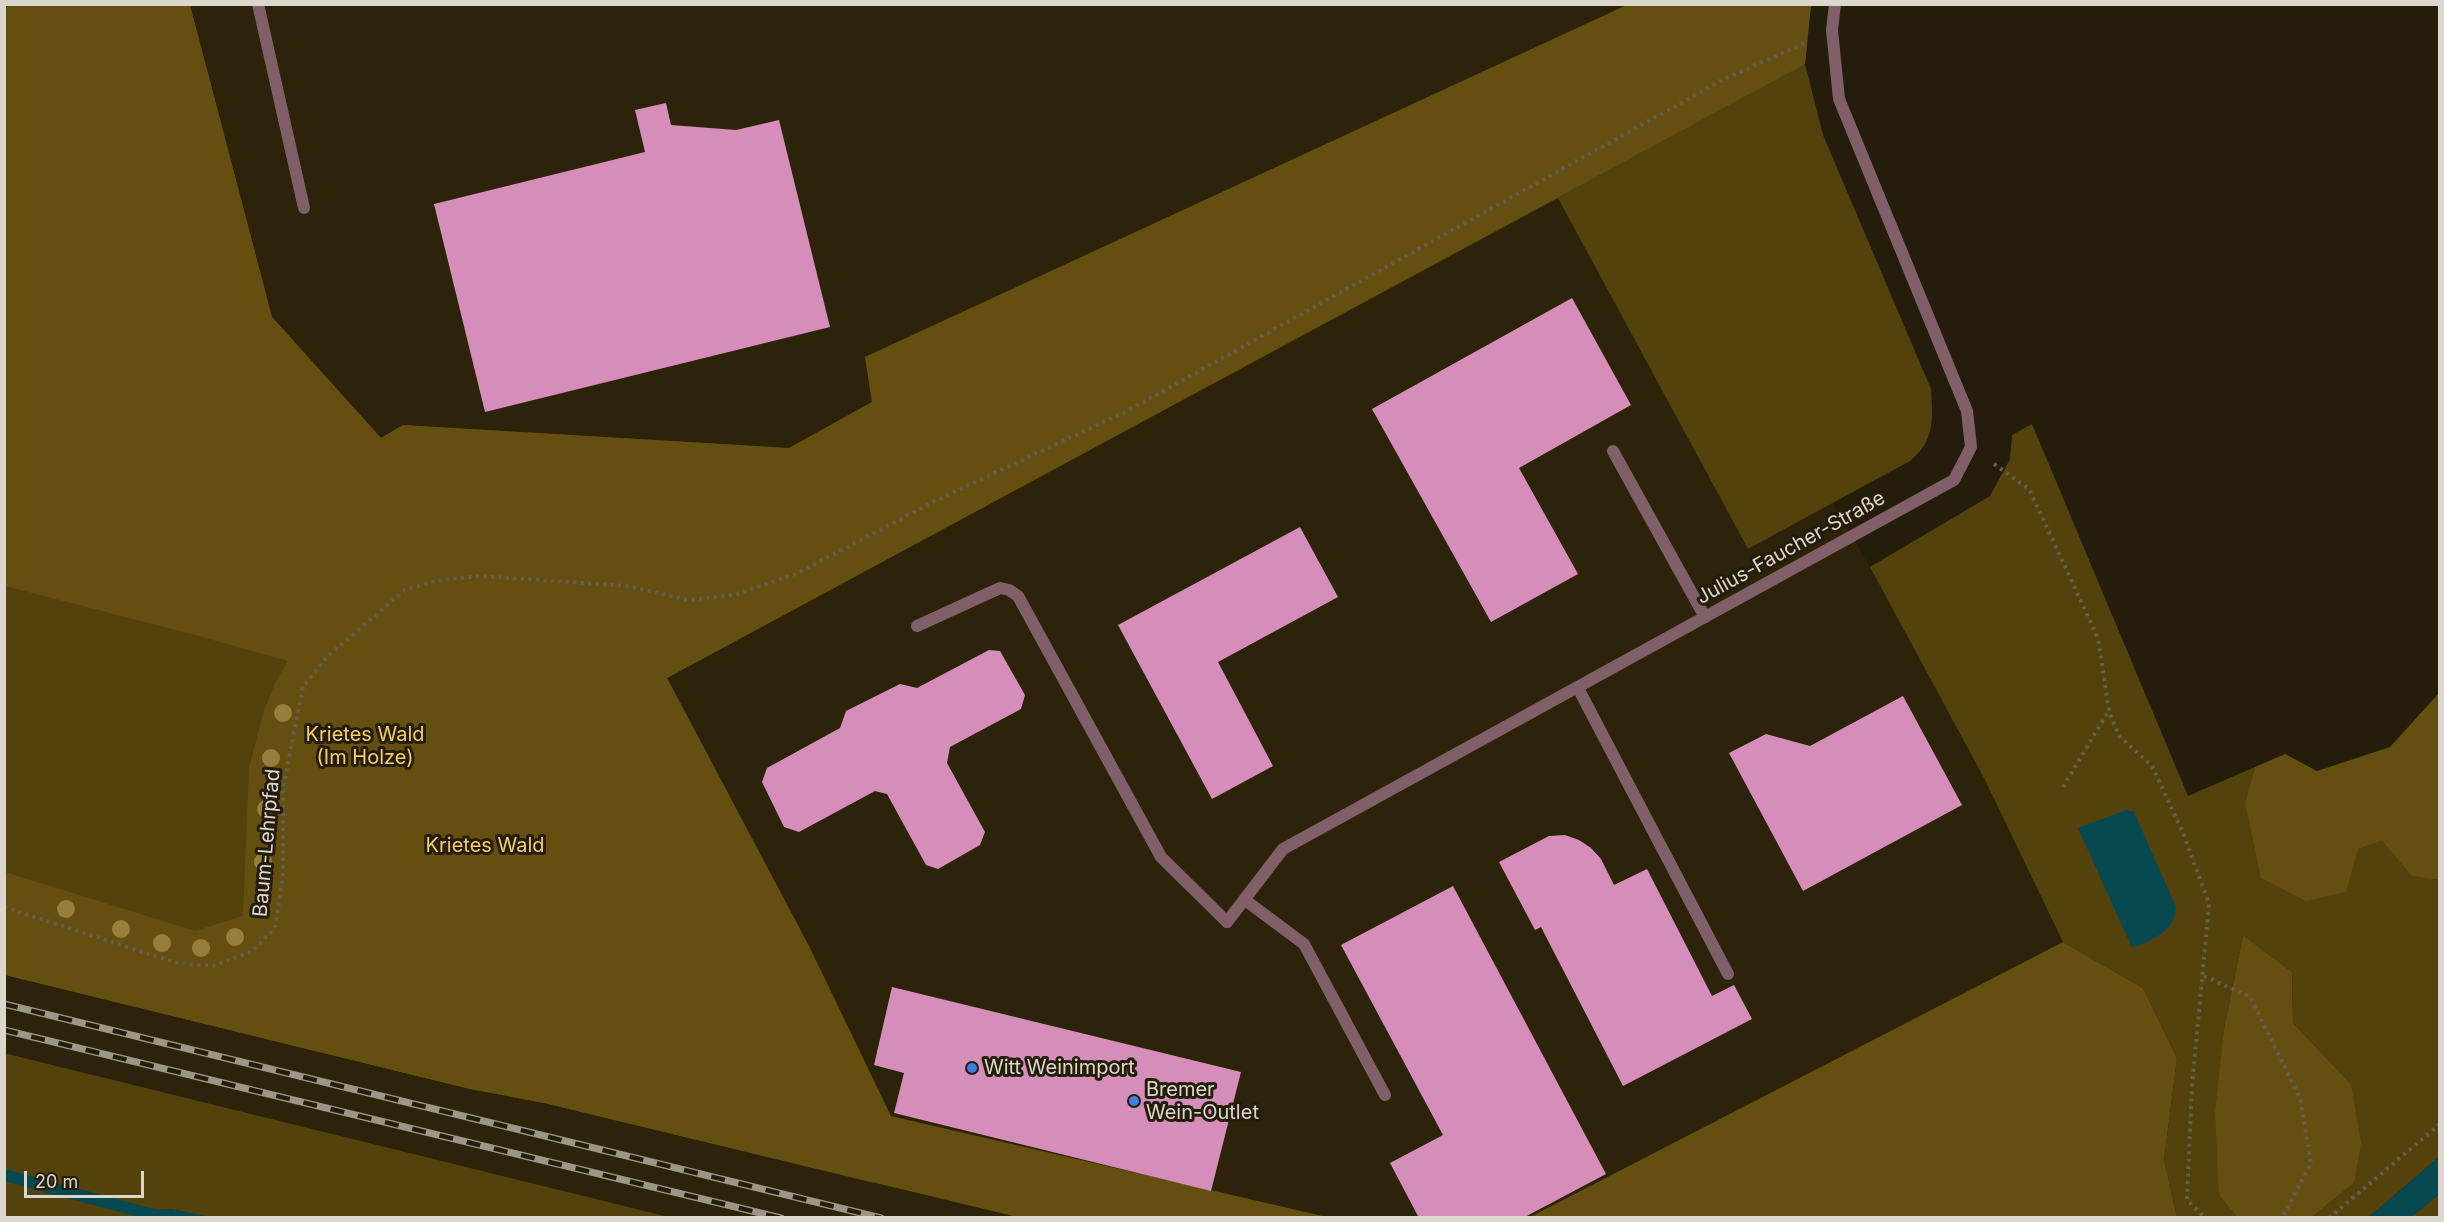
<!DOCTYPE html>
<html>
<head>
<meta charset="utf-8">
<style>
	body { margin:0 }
	#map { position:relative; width:2444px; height:1222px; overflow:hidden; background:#241d0b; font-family:Inter,sans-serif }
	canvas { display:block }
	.frame { position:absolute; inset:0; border:6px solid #dbd7cc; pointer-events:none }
	.scale { position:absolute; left:24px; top:1171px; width:120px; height:27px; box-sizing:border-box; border:3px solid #dbd7cc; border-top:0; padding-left:8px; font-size:18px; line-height:21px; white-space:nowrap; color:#dbd7cc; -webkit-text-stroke:4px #241d0b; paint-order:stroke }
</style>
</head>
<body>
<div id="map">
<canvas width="2444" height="1222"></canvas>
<div class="frame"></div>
<div class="scale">20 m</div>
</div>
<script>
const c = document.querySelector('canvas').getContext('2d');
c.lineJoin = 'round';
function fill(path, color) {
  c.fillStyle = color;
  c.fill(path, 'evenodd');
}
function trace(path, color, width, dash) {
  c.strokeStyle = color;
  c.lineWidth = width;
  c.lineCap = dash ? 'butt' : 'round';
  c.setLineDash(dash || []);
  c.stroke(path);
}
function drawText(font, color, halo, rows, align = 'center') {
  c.font = font + ' Inter,sans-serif';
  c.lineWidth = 6;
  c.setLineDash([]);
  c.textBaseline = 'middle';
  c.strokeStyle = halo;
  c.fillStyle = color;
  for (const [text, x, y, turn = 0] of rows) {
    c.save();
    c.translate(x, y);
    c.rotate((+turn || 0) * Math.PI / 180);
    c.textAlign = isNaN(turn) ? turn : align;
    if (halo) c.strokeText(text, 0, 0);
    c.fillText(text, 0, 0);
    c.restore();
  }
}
const built = new Path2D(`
	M190,5H1627L865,357L872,402L789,448L404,425L381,438L272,317Z
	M1558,197L1748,549L1833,503L1870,567L1985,780L2063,942L1530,1217H1327L891,1116L811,950L667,678Z
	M4,975L470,1089L544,1103L1017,1217H669L5,1053Z`);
const green = new Path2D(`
	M5,5H190L272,317L381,438L403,425L789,448L872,402L865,357L1627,5H1811L1805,64L1823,135L1931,389C1933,420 1935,440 1910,461L1748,549L1558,198L667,678L811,950L874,1183L544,1103L470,1089L5,975Z
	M2032,424L2188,796L2255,767L2245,802L2358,849L2382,841L2412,875L2439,880V1157L2369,1217H2312L2354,1183L2351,1084L2293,1023L2292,972L2243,935L2224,1029L2219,1195L2237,1217H2177L2164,1160L2177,1058L2143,988L2063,942L1985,780L1870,567L1990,496L2010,459L2012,435Z
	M4,1053L669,1217L212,1218L170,1209L144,1211L154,1218L5,1217Z
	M2439,1194V1217H2411Z`);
const forest = new Path2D(`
	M5,5H190L272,317L381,438L403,425L789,448L872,402L865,357L1627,5H1811L1805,64L667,678L811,950L891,1116L1327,1217H1017L544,1103L470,1089L5,975V872L195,931L243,916L249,768L263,714L275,683L288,661L188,633L5,586Z
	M2439,693V880L2412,876L2382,841L2358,849L2346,892L2306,901L2261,878L2245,802L2255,767L2285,754L2317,771L2390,747Z
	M2243,935L2292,972L2293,1023L2351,1084L2361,1143L2354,1183L2312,1217H2237L2219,1195L2215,1113L2224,1029Z
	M2063,942L2143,988L2177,1058L2164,1160L2177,1217H1530Z`);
const water = new Path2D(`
	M2126,810L2134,812L2176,907C2175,932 2152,940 2132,948L2078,828Z
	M2439,1157V1194L2411,1217H2369Z
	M170,1209L212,1217H154L143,1211Z`);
const stream = new Path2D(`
	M4,1175L165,1218`);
const building = new Path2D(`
	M666,103L671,125L736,130L779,120L830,327L485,412L434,204L645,152L635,110Z
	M1572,298L1631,405L1519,468L1578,574L1491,622L1372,409Z
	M1300,527L1338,597L1218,662L1273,766L1212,799L1118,625Z
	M989,650L1000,651L1025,695L1021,709L950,747L947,763L985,832L980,845L938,869L926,865L887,794L875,791L799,832L784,827L762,782L767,768L840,728L846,711L900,684L917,688Z
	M1903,696L1962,805L1803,891L1729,753L1766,734L1810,746Z
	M1565,835L1579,840L1591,848L1601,859L1614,885L1647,869L1712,996L1734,985L1752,1019L1623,1086L1541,927L1535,930L1499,862L1549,836Z
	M1453,886L1606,1174L1523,1218H1419L1390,1163L1443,1135L1341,945Z
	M892,987L1241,1072L1211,1191L894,1113L904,1073L874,1065Z`);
const path = new Path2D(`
	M1994,464L2029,489L2098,638L2109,711L2119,736L2152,766L2183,833L2209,904L2192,1086L2187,1200L2205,1218
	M2063,787L2108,712
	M4,907L177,963L213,966L251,952L275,928L283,875V788L303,686L328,656L405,590L435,581L480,576L627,586L688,600L734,595L796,574L937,500L1129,410L1724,79L1807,42
	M2204,976L2250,997L2300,1098L2311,1163L2282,1218
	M2329,1218L2440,1124`);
const service = new Path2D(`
	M258,4L304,208
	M1613,451L1705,617
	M917,626L1000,588L1009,590L1018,596L1161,857L1227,922
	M1578,688L1728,974
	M1245,900L1304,944L1385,1095`);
const minor = new Path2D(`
	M1227,922L1283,849L1954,480L1971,447L1967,411L1839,99L1832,30L1835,4`);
const rail = new Path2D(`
	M4,1004L881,1218
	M4,1030L781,1218`);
const trees = [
	[283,713],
	[271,758],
	[266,809],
	[263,862],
	[66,909],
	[121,929],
	[235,937],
	[162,943],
	[201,948]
];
const markers = [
	[972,1068,6,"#3f7fe0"],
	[1134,1101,6,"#3f7fe0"]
];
const streetNames = [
	["Julius-Faucher-Straße",1791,548,-29],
	["Baum-Lehrpfad",267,843,-85]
];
const parkNames = [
	["Krietes Wald",365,735],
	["(Im Holze)",365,758],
	["Krietes Wald",485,846]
];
const poiNames = [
	["Witt Weinimport",984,1068],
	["Bremer",1146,1090],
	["Wein-Outlet",1146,1113]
];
fill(built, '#2d230a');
fill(green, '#54420c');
fill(forest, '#654f10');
fill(water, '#064951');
trace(stream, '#064951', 12);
fill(building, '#d58eb9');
trace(path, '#635e4e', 4, [3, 4.5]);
trace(service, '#815f69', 12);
trace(minor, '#815f69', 12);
trace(rail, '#9c9689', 7);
trace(rail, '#241d0b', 4.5, [14]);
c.fillStyle = '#987e3c';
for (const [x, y] of trees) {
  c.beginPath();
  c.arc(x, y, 9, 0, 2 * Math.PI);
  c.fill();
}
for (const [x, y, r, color] of markers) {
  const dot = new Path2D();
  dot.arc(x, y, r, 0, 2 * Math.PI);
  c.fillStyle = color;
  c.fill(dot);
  trace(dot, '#241d0b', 2);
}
drawText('20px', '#dbd7cc', '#241d0b', streetNames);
drawText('20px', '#f6ce64', '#241d0b', parkNames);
drawText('20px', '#dbd7cc', '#241d0b', poiNames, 'left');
</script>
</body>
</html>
